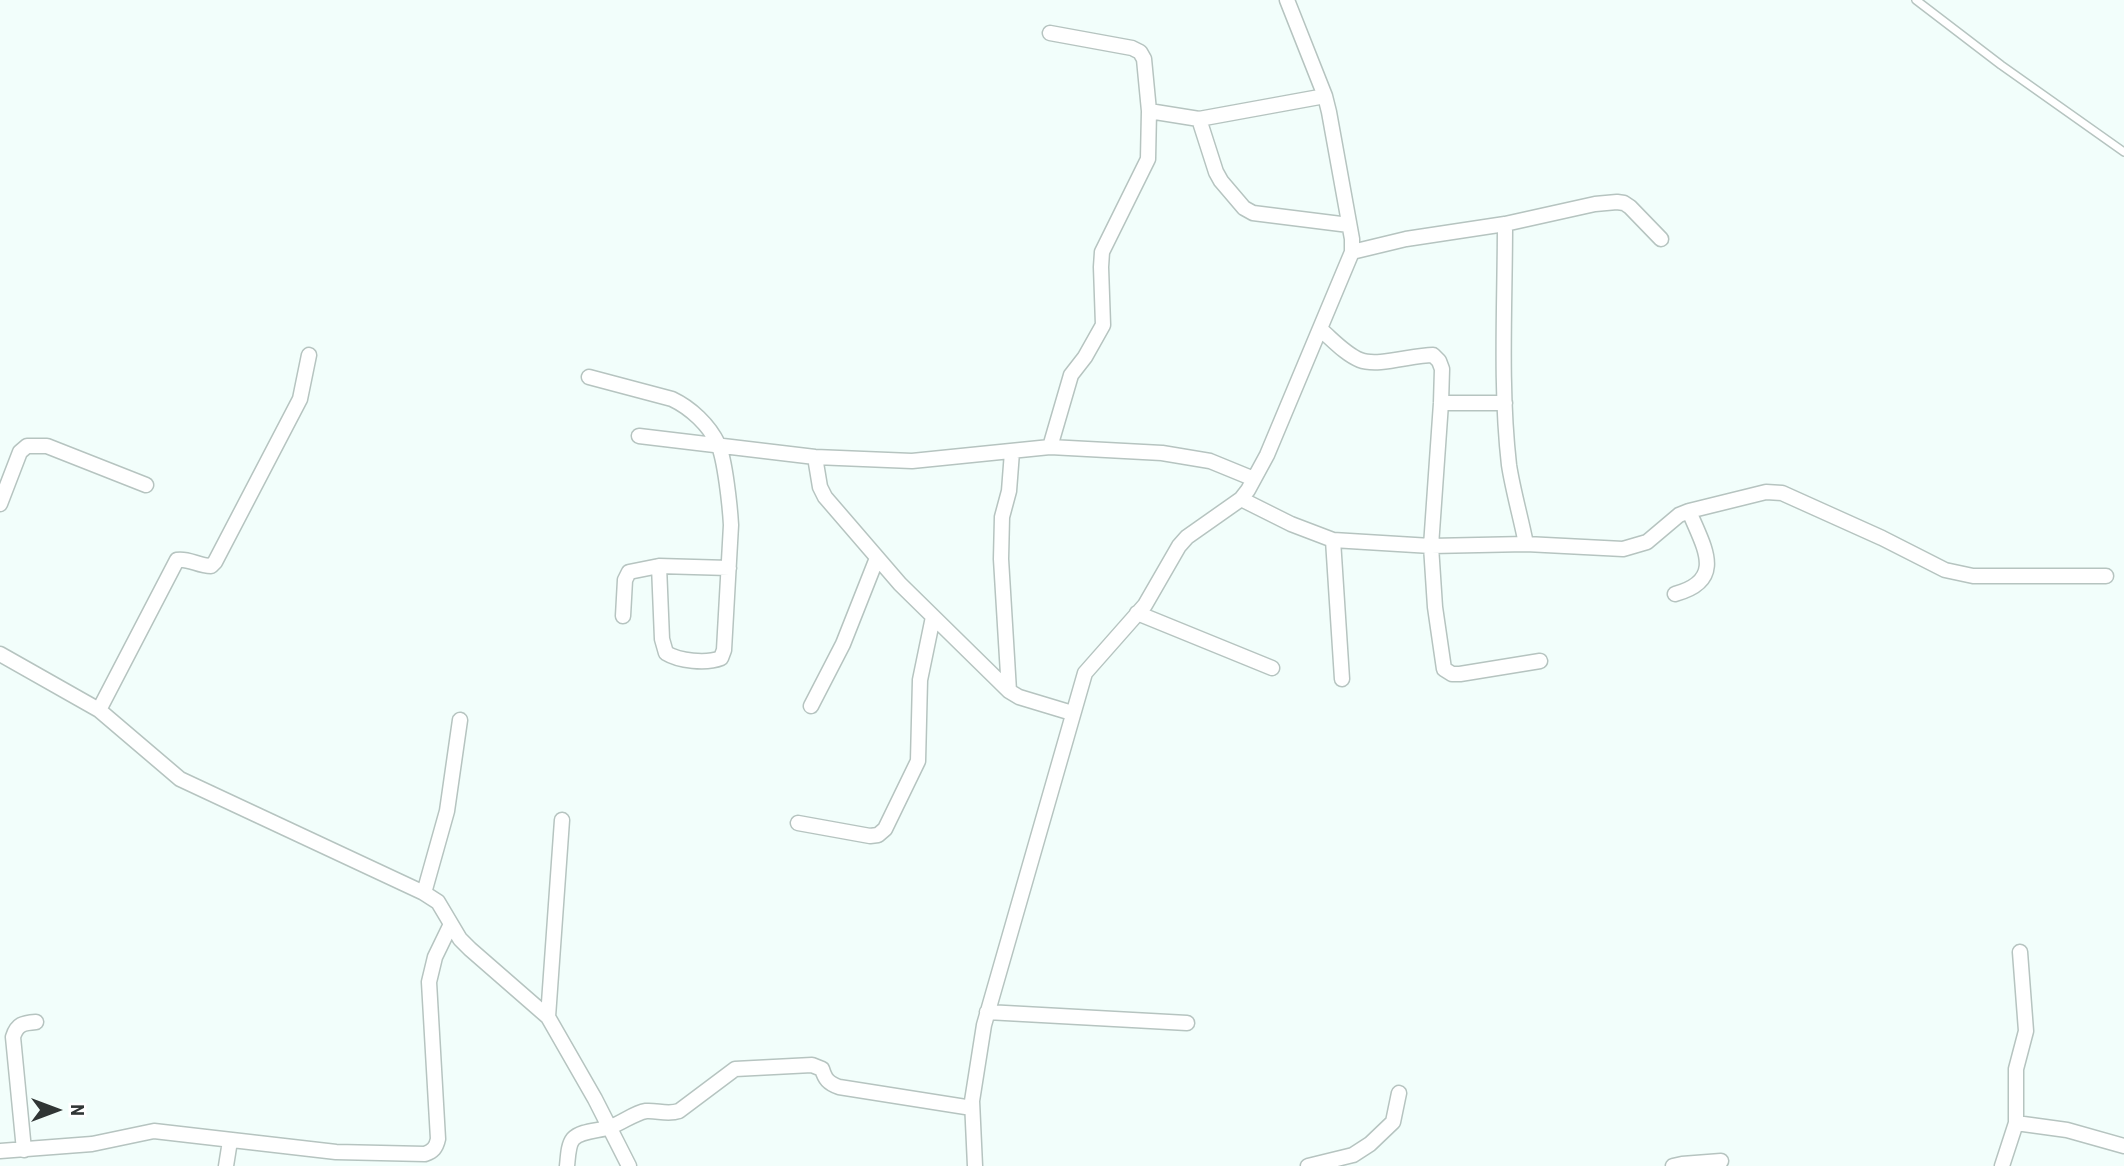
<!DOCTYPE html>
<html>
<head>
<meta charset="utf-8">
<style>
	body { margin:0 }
	#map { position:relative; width:2124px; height:1166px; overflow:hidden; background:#f2fefb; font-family:"Roboto Condensed",sans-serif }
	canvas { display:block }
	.north { position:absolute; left:21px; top:1075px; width:70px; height:70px; -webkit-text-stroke:5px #fff; paint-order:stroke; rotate:90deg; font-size:19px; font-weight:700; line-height:28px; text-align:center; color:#303635 }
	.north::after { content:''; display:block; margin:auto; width:24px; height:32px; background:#303635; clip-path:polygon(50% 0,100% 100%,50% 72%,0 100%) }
</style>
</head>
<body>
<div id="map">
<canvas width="2124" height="1166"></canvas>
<div class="north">N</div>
</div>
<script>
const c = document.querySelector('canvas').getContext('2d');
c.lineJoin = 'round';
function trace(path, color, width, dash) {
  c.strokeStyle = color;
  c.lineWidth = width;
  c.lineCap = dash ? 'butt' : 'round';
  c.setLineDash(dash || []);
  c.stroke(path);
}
const lane = new Path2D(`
	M1916,0L2001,65L2124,152`);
const street = new Path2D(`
	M1050,33L1132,48L1140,52L1144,59L1149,111L1148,159L1102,252L1101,267L1103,325L1085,357L1071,375L1050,447
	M1149,111L1199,119L1325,96
	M1199,119L1216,172L1221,181L1244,208L1253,213L1349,225
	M1505,224C1505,304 1500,386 1509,465C1513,491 1521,518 1526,544
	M1352,252L1406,239L1505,224L1595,204L1617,202L1624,203L1630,207L1661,239
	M1320,329C1332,339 1345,354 1360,360C1378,367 1412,355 1433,355L1439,361L1442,369L1441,403L1431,546L1435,607L1444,669L1452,674H1460L1540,661
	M589,377L672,399C691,408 709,425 718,444C725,459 730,507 731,525L724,650L721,658C706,664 679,661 666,653L662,639L659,566
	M1441,403H1505
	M639,436L815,457L912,461L1050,447L1162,453L1210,461L1254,479
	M815,457L820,487L825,497L900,584L1009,691L1019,697L1072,713
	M1241,499L1291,524L1333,540L1431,546L1526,544L1623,549L1647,542L1679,515L1689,511L1766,492L1782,493L1882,538L1945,570L1973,576H2106
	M0,504L20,452L27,446H47L146,485
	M1333,540L1342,679
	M1675,594C1727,580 1703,546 1689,511
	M1137,613L1272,668
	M623,616L625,580L629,572L659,566L729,568
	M0,654L99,710L180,779L424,893L438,902L460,939L470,949L548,1017L595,1099L629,1166
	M1009,691L1001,559L1002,517L1009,491L1012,452
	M811,706L843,644L877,558
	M99,710L177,560C189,558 198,566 211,566L215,562L300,399L309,355
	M798,823L870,836L878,835L885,829L918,761L920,680L933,617
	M424,893L447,811L460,720
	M987,1012L1187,1023
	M548,1017L562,820
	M2016,1123L2067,1130L2124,1146
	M24,1150L13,1037C17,1024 23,1023 36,1022
	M0,1151L92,1144L154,1131L336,1152L425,1154C433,1151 436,1148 438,1139L429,982L435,957L451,924
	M226,1166L230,1141
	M567,1166C568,1158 568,1145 573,1139C581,1130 600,1131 610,1127C622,1123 634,1113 646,1111C657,1110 667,1115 679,1111L735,1069L812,1065L822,1069C825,1079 828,1083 839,1087L972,1108
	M975,1166L972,1101L984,1025L1085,673L1145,605L1179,546L1187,537L1241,499L1248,490L1267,455L1352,252V239L1329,112L1325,96L1287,0
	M1308,1166L1353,1155L1370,1144L1393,1122L1399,1093
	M1673,1166L1682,1164L1721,1161
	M2002,1166L2016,1123V1069L2026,1031L2020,952`);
trace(lane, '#b6c4c0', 10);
trace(street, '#b6c4c0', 17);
trace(lane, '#fff', 7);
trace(street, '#fff', 14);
</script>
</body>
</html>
